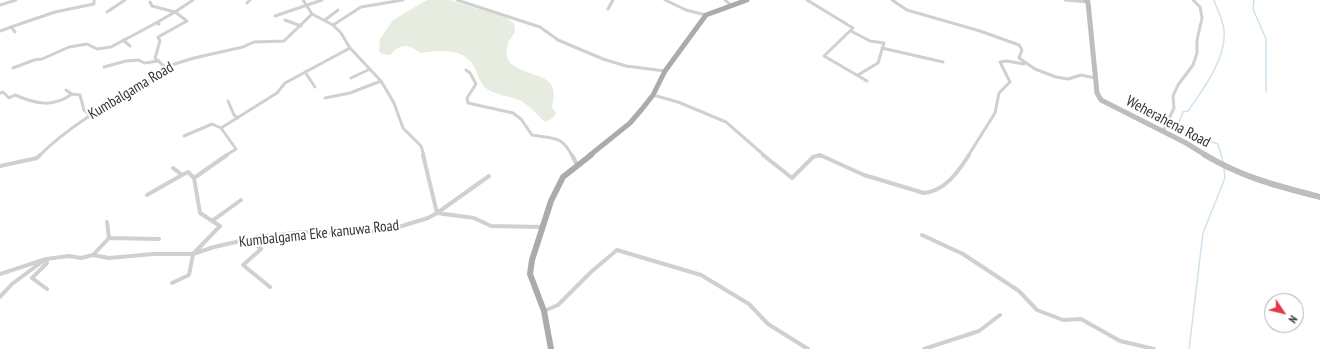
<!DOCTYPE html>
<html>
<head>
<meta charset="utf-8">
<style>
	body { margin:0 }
	#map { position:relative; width:1320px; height:349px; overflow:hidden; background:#fff; font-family:"PT Sans Narrow",sans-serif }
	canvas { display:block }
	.north { position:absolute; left:1264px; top:293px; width:40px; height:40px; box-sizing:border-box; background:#fff; border:1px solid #adadad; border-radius:50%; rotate:125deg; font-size:11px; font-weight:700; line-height:16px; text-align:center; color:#333 }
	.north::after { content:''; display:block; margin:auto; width:14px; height:18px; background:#e63946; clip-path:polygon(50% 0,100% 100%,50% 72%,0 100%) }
</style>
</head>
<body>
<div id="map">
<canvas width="1320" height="349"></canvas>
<div class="north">N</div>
</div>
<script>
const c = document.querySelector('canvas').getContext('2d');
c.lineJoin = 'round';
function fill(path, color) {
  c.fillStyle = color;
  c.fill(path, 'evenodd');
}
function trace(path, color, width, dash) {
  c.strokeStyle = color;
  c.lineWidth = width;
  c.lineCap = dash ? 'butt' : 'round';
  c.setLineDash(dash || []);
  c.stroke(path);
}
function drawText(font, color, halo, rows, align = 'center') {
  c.font = font + ' "PT Sans Narrow",sans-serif';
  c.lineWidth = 4;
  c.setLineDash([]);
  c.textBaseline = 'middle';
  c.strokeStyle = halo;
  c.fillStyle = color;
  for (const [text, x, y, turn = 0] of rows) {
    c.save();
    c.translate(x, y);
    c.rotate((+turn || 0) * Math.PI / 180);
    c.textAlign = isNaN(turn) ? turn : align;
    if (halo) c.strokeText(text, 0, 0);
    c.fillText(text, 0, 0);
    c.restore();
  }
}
const green = new Path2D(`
	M427,0H449L505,17L514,23L515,32L508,43L506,54C508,58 509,63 513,65C532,79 562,72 552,107L556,113L553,118L545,122C537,115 529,105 519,100C509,96 496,95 487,89C480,84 478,75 475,68C465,47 439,50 420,53C408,44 401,43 390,55L382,54L379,51L380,39L393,20Z`);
const stream = new Path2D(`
	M1214,0C1217,9 1223,20 1224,30C1227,57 1203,90 1188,111L1183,112L1176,130L1218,144L1223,162
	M1254,0L1253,9L1266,39V92
	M1189,349L1203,233L1225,178L1224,168`);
const streetFar1 = new Path2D(`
	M303,0L312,14L333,25L341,33L350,48L381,81L394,103L403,128L421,146L424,156
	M457,0L540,27L558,40L603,59L626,66L665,71
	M665,0L686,10L706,15
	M725,0L732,6
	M807,0L853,28L824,56L867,81
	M892,0L907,10L980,31L1019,45L1022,50L1019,58L1035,69L1056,77L1068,79L1081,75L1095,78
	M1065,0L1088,2
	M150,2L152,6L175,12L193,0
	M247,3L250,0
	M0,5L16,0
	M608,9L613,0
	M107,12L125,0
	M275,16L322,0
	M285,20L301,26
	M325,20L338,10
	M159,24L156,23L175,12L187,21L158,37L160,41L155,58L165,67
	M333,25L361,7L403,0
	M0,31L11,27
	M851,31L870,41L884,43L878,63L858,75
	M15,32L11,27L55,12L94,4V0
	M123,40L130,46
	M882,48L943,62
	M104,67L126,61L139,60L144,63L159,61
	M13,68L34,60L42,59L69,47L87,44L97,49L111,47L156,23
	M466,70L470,73L476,84L467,98L468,103L513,113L521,119L532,135C553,139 562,135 572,156
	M305,72L315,87
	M351,78L370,69
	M66,90L72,94L80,95L84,110L90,115
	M0,93L3,92L9,98L15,95C36,104 53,108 72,94
	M653,95L678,102L726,122L765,156
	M325,98L350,93L381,81
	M228,101L234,115L238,118
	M1163,131L1174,108L1173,96L1178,85L1193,65L1197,53V40L1202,18L1200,7L1193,0
	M184,136L212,124L221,128
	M39,156C73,122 116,100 157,76L165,67L194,58L243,47L254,42L284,41L312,14
	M225,156L236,149L221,128L277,93L285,83L350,48
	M818,156H822
	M968,156L995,113L999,93L1010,82L1000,62L1007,61L1024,64`);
const street = new Path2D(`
	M423,155L437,213L489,176
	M572,155L577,165
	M763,155L792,178L813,157L820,155L864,175L924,193C945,191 958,172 969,155
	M0,166L37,158L40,155
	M173,168L182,175L188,172L194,178
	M147,195L182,175
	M212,221L241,200
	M922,235L963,254L1019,291L1037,310L1063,320L1081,319L1120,341L1154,349
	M109,238L159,239
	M244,241L256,244L261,249L243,265L270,287
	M93,255L109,238L107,222
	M46,259L47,263L32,278L47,289
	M0,274L46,259L69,256L81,258L93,255L109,258L153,254H193L214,247L258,237L303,232L349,234L392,229L428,218L437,213L474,218L491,226L543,227
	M172,283L189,275L193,254L220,226L200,213L194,178L227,155
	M0,297L12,284L43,261
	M544,311L558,305L591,272L617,250L701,275L749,304L768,324L808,349
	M924,349L979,331L1000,315`);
const secondaryFar1 = new Path2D(`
	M1086,0L1088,2L1097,93L1101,100L1186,143L1207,156`);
const secondary = new Path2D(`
	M1205,155C1244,178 1277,186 1320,197`);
const primaryFar1 = new Path2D(`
	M589,156L630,123L642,109L653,95L665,71L706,15L747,0`);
const primary = new Path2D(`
	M551,349L544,311L530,274L532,260L551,201L563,177L591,155`);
const streetNames = [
	["Kumbalgama Road",131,91,-31],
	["Weherahena Road",1168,122,28],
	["Kumbalgama Eke kanuwa Road",319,234,-6]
];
fill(green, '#e6ecdf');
trace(stream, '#cfe2ee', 1.5);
trace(streetFar1, '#d0d0d0', 3);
trace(street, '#d0d0d0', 4);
trace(secondaryFar1, '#bdbdbd', 5);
trace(secondary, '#bdbdbd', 6);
trace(primaryFar1, '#ababab', 5);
trace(primary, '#ababab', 6);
drawText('15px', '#333', '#fff', streetNames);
</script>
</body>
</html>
